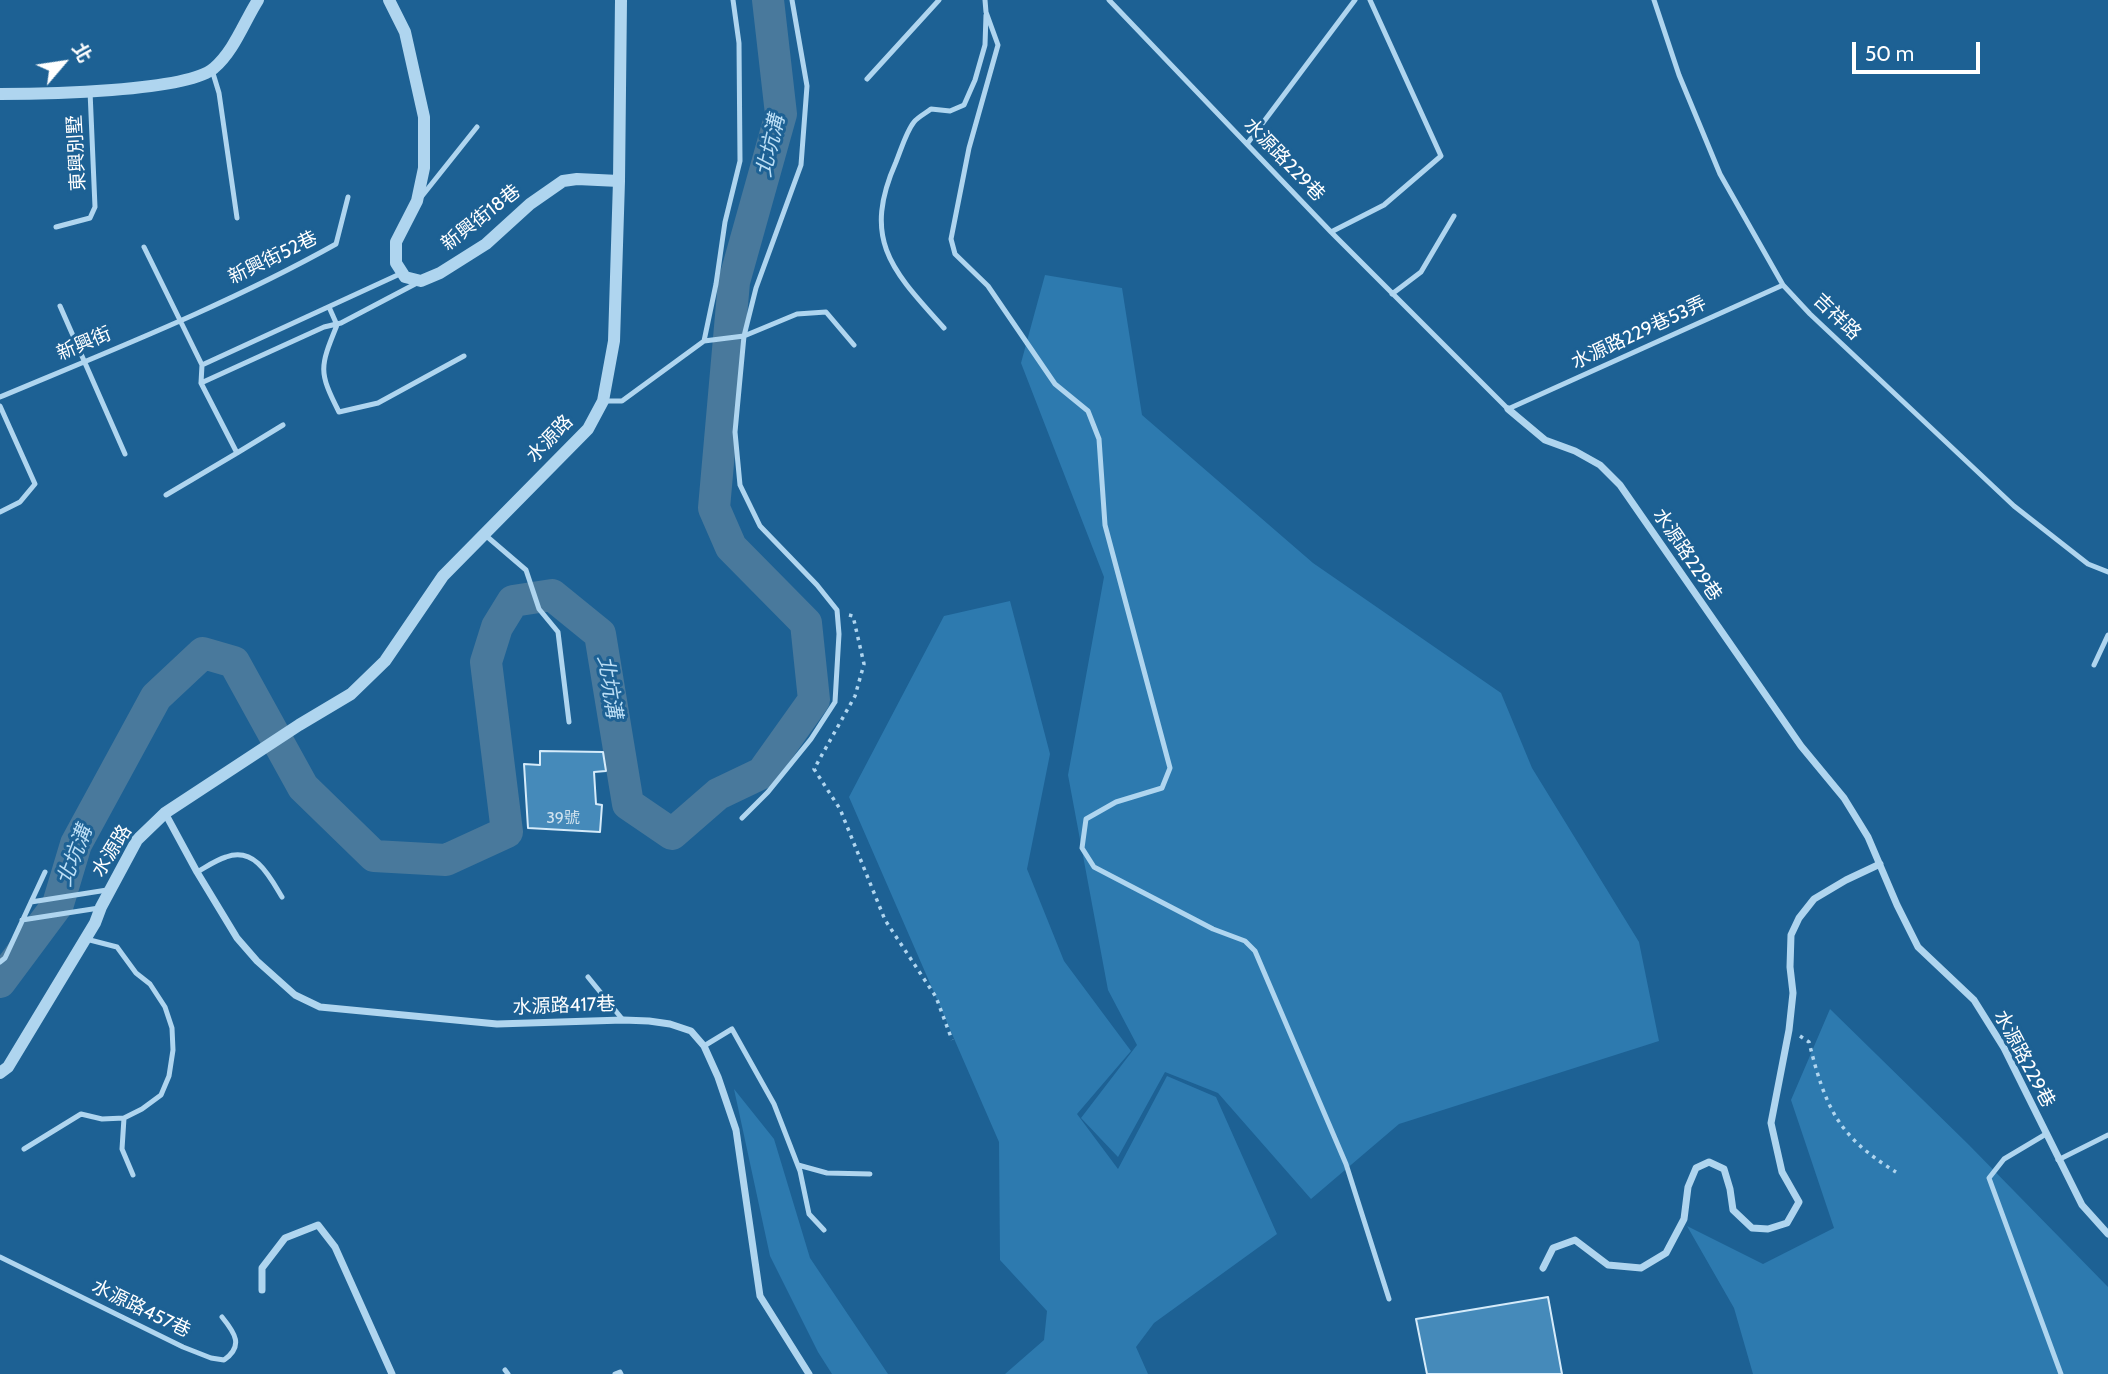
<!DOCTYPE html>
<html>
<head>
<meta charset="utf-8">
<style>
	body { margin:0 }
	#map { position:relative; width:2108px; height:1374px; overflow:hidden; background:#1d6194; font-family:Cabin,"Noto Sans TC",sans-serif }
	canvas { display:block }
	.north { position:absolute; left:28px; top:28px; width:70px; height:70px; -webkit-text-stroke:5px #1d6194; paint-order:stroke; rotate:61deg; font-size:19px; font-weight:700; line-height:28px; text-align:center; color:#fff }
	.north::after { content:''; display:block; margin:auto; width:24px; height:32px; background:#fff; clip-path:polygon(50% 0,100% 100%,50% 72%,0 100%) }
	.scale { position:absolute; left:1852px; top:42px; width:128px; height:32px; box-sizing:border-box; border:4px solid #fff; border-top:0; padding-left:9px; font-size:21px; line-height:24px; white-space:nowrap; color:#fff; -webkit-text-stroke:5px #1d6194; paint-order:stroke }
</style>
</head>
<body>
<div id="map">
<canvas width="2108" height="1374"></canvas>
<div class="north">北</div>
<div class="scale">50 m</div>
</div>
<script>
const c = document.querySelector('canvas').getContext('2d');
c.lineJoin = 'round';
function fill(path, color) {
  c.fillStyle = color;
  c.fill(path, 'evenodd');
}
function trace(path, color, width, dash) {
  c.strokeStyle = color;
  c.lineWidth = width;
  c.lineCap = dash ? 'butt' : 'round';
  c.setLineDash(dash || []);
  c.stroke(path);
}
function drawText(font, color, halo, rows, align = 'center') {
  c.font = font + ' Cabin,"Noto Sans TC",sans-serif';
  c.lineWidth = 6;
  c.setLineDash([]);
  c.textBaseline = 'middle';
  c.strokeStyle = halo;
  c.fillStyle = color;
  for (const [text, x, y, turn = 0] of rows) {
    c.save();
    c.translate(x, y);
    c.rotate((+turn || 0) * Math.PI / 180);
    c.textAlign = isNaN(turn) ? turn : align;
    if (halo) c.strokeText(text, 0, 0);
    c.fillText(text, 0, 0);
    c.restore();
  }
}
const green = new Path2D(`
	M1045,275L1122,288L1142,415L1313,563L1501,693L1532,768L1639,942L1659,1041L1399,1124L1311,1199L1218,1093L1165,1072L1118,1157L1081,1118L1137,1045L1108,990L1068,775L1104,577L1021,363Z
	M1010,601L1050,754L1027,869L1064,961L1131,1051L1077,1114L1118,1169L1167,1076L1216,1097L1277,1234L1154,1323L1136,1347L1148,1374H1005L1044,1340L1047,1311L1000,1260L999,1142L849,797L944,616Z
	M1830,1009L1969,1145L2108,1287V1374H1753L1734,1308L1687,1226L1763,1264L1834,1228L1791,1100Z
	M734,1089L774,1139L810,1258L888,1374H832L818,1352L770,1256Z`);
const river = new Path2D(`
	M0,982L58,904L76,844L156,697L203,653L234,662L303,787L374,856L446,860L507,832L486,662L497,627L513,601L552,595L600,634L628,804L672,834L718,794L762,773L814,700L806,623L731,547L714,508L734,282L781,114L768,0`);
const building = new Path2D(`
	M540,751L603,752L606,771L594,772L596,804L602,805L600,832L528,828L524,764L540,765Z
	M1548,1297L1562,1374H1427L1416,1319Z`);
const path = new Path2D(`
	M849,615L853,616L864,664L855,696L814,769L840,809L885,920L936,997L952,1040
	M1800,1036L1809,1042C1825,1106 1837,1136 1896,1172`);
const service = new Path2D(`
	M985,0L986,12L998,45L969,148L951,239L955,254L988,286L1055,384L1088,411L1099,439L1105,525L1170,768L1162,788L1116,802L1086,819L1082,848L1094,867L1213,929L1245,941L1255,951L1346,1164L1389,1299
	M1109,0L1331,232L1508,409L1783,285
	M1654,0L1679,75L1720,174L1783,285L1810,314L2014,506L2088,564L2108,572
	M212,70L219,93L237,218
	M867,79L939,0
	M1247,144L1355,0
	M422,196L477,127
	M56,227L90,218L95,207L90,91
	M1331,232L1384,205L1441,156L1370,0
	M144,247L202,365L201,383
	M1392,294L1421,272L1454,216
	M60,306L125,454
	M329,307L337,325C320,367 318,371 339,412L378,403L464,356
	M944,328C893,271 861,241 896,162C901,150 906,132 914,122C918,117 926,113 931,109L950,111L964,105L975,80L985,45L986,15
	M704,341L744,336L797,314L826,312L854,345
	M202,365L402,273
	M201,383L324,327L341,323L417,283
	M0,397C112,350 229,304 336,244L348,197
	M603,401H622L704,341L716,284L725,222L740,161L739,43L733,0
	M0,406L35,484L20,502L0,512
	M237,453L283,425
	M166,495L237,453L201,383
	M484,534L526,570L539,609L558,632L569,722
	M2094,665L2108,635
	M742,818L768,792L811,739L835,702L839,634L837,610L817,585L760,526L740,485L735,432L744,336L756,288L801,165L807,86L792,0
	M197,872C206,867 216,860 226,857C255,846 270,877 282,897
	M31,902L107,890
	M22,920L99,908
	M0,962L5,958L45,872
	M588,977L623,1020
	M704,1046L732,1029L774,1104L800,1171L809,1214L824,1230
	M124,1118L122,1149L133,1175
	M2046,1134L2004,1159L1989,1178L2061,1374
	M24,1149L81,1114L102,1119L124,1118L142,1109L161,1095L169,1076L173,1050L172,1028L165,1007L150,984L136,973L117,947L86,939
	M2058,1160L2108,1135
	M798,1165L827,1173L870,1174
	M0,1257L183,1347L211,1358L224,1360C244,1346 235,1333 222,1317
	M505,1370L508,1374
	M615,1374L620,1372L621,1374`);
const minor = new Path2D(`
	M1508,409L1545,440L1575,451L1600,465L1620,485L1801,746L1844,798L1868,837L1897,905L1918,947L1974,1000L2004,1048L2082,1205L2108,1234
	M165,813L197,872L237,938L257,961L295,995L320,1007L497,1024L623,1020L649,1021L670,1024L691,1031L704,1046L718,1077L736,1130L760,1296L809,1374
	M1543,1268L1553,1248L1575,1240L1608,1265L1641,1268L1666,1253L1684,1219L1688,1187L1696,1168L1709,1162L1724,1169L1730,1189L1733,1210L1752,1228L1768,1229L1787,1223L1799,1202L1782,1172L1771,1123L1789,1030L1793,993L1790,967L1791,935L1799,918L1814,899L1846,880L1880,864
	M262,1290V1268L285,1238L318,1225L335,1247L392,1374`);
const tertiary = new Path2D(`
	M389,0L405,32L424,117V168L417,201L396,242V263L405,277L421,281L440,273L486,244L530,204L563,181L577,179L619,181
	M0,94C40,94 187,92 214,68C234,51 244,22 258,0
	M0,1073L8,1067L95,923L101,907L137,840L165,813L299,725L351,694L385,661L443,576L588,429L603,401L614,341L619,181L621,0`);
const numberNames = [
	["39號",563,818]
];
const streetNames = [
	["東興別墅",77,153,-93],
	["水源路229巷",1284,160,46],
	["新興街18巷",481,218,-38],
	["新興街52巷",273,258,-26],
	["吉祥路",1837,317,44],
	["水源路229巷53弄",1639,333,-25],
	["新興街",84,344,-23],
	["水源路",550,439,-46],
	["水源路229巷",1687,555,56],
	["水源路",112,851,-58],
	["水源路417巷",564,1006,-2],
	["水源路229巷",2024,1059,62],
	["水源路457巷",141,1309,26]
];
const waterNames = [
	["北坑溝",771,146,-77],
	["北坑溝",609,687,81],
	["北坑溝",75,856,-69]
];
fill(green, '#2d7aaf');
trace(river, '#49799c', 32);
fill(building, '#458aba');
trace(building, '#d5ebfa', 2);
trace(path, '#afd5ef', 3.5, [3.5, 5]);
trace(service, '#afd5ef', 5);
trace(minor, '#afd5ef', 7);
trace(tertiary, '#afd5ef', 12);
drawText('16px', '#d0e2ee', null, numberNames);
drawText('19px', '#fff', '#1d6194', streetNames);
drawText('italic 21px', '#bbdef5', '#1d6194', waterNames);
</script>
</body>
</html>
